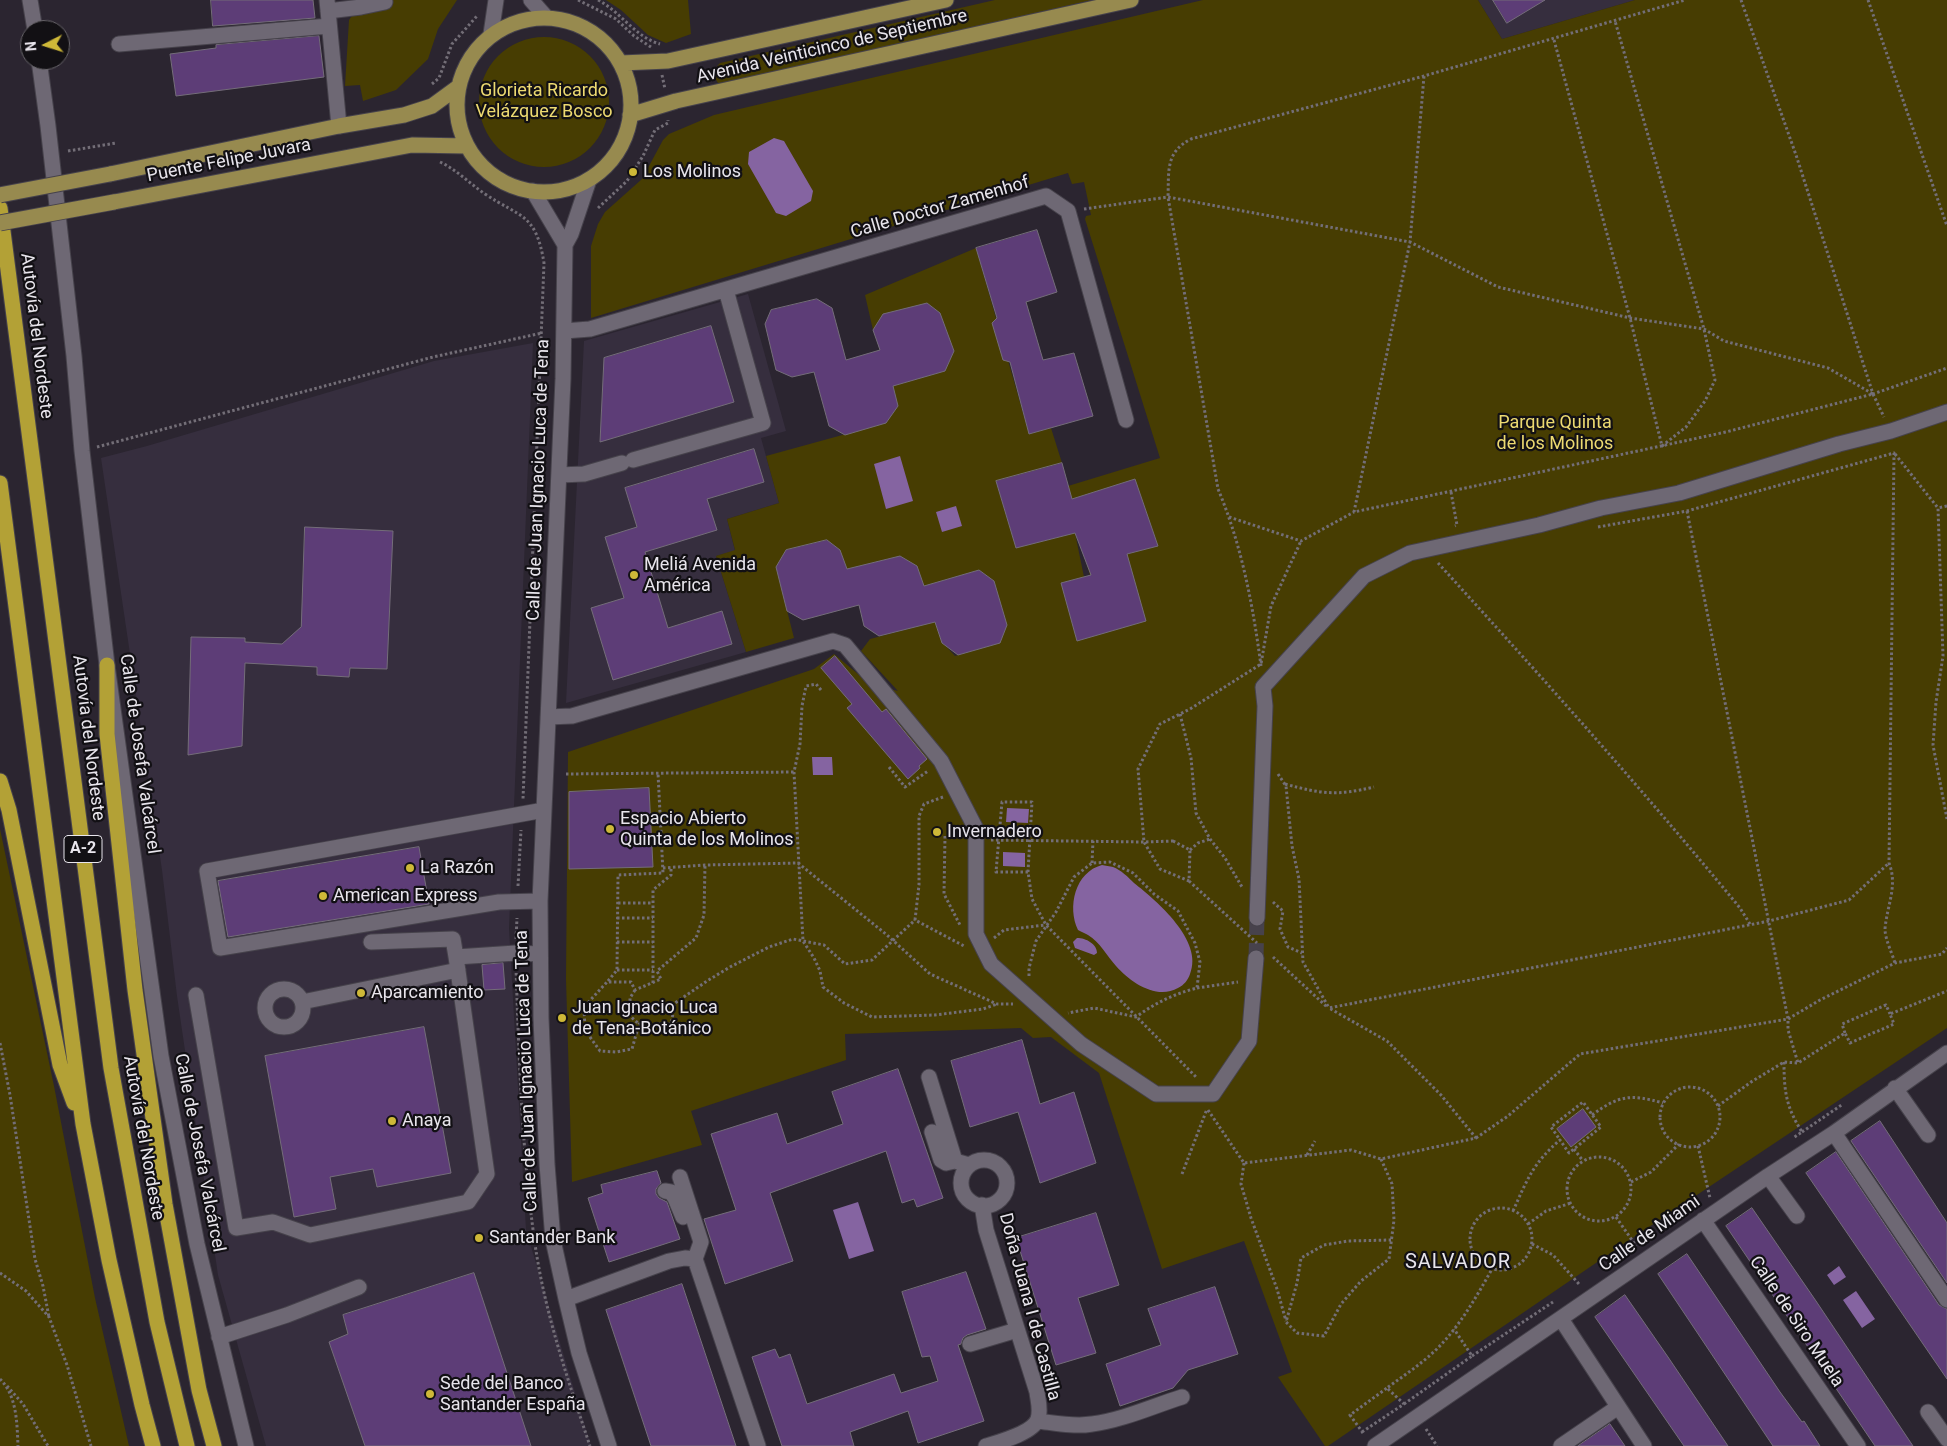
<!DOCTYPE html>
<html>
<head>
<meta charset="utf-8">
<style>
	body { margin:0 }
	#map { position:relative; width:1947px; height:1446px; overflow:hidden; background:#2b2530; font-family:Roboto,sans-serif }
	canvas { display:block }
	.north { position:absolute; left:20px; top:20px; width:50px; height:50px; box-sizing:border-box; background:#121014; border:1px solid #68656a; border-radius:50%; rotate:265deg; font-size:14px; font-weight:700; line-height:20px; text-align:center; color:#e8e5ec }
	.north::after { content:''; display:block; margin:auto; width:18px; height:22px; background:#ceb838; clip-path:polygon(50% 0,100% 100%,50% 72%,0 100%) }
</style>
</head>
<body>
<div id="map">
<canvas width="1947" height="1446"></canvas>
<div class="north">N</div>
</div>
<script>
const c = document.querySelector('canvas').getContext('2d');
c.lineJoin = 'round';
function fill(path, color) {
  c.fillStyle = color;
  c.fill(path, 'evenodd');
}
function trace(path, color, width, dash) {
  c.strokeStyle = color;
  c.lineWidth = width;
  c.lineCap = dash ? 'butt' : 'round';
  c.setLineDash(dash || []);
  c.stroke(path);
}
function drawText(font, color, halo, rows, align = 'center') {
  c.font = font + ' Roboto,sans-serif';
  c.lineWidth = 4.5;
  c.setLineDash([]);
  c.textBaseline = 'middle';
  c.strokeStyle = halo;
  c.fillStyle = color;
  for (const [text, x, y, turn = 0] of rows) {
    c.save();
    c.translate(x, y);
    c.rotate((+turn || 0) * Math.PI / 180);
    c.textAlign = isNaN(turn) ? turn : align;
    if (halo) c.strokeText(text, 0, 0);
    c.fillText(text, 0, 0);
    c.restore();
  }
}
const built = new Path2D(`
	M1478,0H1635L1502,39Z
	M748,294L786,431L761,438L779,503L727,519L735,551L716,556L746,652L566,703L584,341Z
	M533,343L509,928L526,1230L591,1446H266L218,1275L177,996L162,870L101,458L147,446L434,361Z`);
const green = new Path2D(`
	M363,0H457L438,29L428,59L396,90L363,101L360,85L345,86L349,20Z
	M606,0H688L691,34L666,43L648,35L621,10Z
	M995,0H1092L722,85L718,83C713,75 713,70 720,63Z
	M1203,0H1478L1502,39L1635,0H1947V1028L1631,1239L1328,1446H1325L1278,1377L1292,1372L1244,1241L1162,1269L1099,1073L1051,1037L1033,1038L1021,1028L845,1034L846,1060L691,1111L702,1145L572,1182L566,979L568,752L814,669L834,654L870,684L898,691L861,651L870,639L935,622L943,643L955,656L1000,643L1007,625L994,581L979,570L924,586L917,566L900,556L847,569L840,550L827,540L786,550L776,567L794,638L746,652L716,556L735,550L727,519L779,503L766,456L886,423L898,406L893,386L945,371L954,351L940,313L927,303L883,314L873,330L865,295L976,248L1029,434L1051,428L1062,463L996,482L1016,548L1075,533L1084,577L1061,583L1077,641L1145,621L1129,564L1090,575L1087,565L1158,546L1135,479L1072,499L1068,486L1160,458L1085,219L1086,216L1091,215L1084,182L1072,184L1068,173L591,318V246L598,224L605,212L642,179L663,140L669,134L714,115Z
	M479 102a65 65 0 1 1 130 0a65 65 0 1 1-130 0Z
	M0,829L54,1086L95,1298L129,1446H0Z`);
const water = new Path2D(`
	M774,138L784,141L813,191L811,201L786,216L776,213L748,164L749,152Z
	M900,456L913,501L886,509L874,464Z
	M956,506L962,526L942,532L936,512Z
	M812,757H832L833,775H813Z
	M1007,808L1029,809L1028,823L1006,822Z
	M1003,852L1025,853V867L1003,866Z
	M1102,865C1105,866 1110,866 1113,867C1121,870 1128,877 1134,883C1157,901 1204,941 1190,974C1188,980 1184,985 1178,988C1157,1000 1131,983 1116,966C1107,956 1100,942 1088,935C1085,933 1081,932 1078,930C1067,907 1075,872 1102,865Z
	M1077,938C1086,938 1097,944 1097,953L1094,955L1075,948L1073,942Z
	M858,1202L874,1251L849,1259L833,1210Z
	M1839,1266L1846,1277L1834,1285L1827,1275Z
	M1856,1291L1875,1319L1862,1328L1843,1300Z`);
const building = new Path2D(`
	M211,0H313L315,18L213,26Z
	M1493,0H1545L1507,23Z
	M319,36L324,77L176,96L170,54L216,48V45Z
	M1037,230L1057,292L1026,302L1043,360L1074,353L1093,416L1029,434L1010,362L1003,360L992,323L997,318L976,248Z
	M817,299L832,308L846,360L880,350L873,330L883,314L927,303L940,313L954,351L945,371L893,386L898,406L886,423L845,435L829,426L814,372L792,377L776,370L765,324L771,310Z
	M711,326L734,402L600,442L604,358Z
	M754,449L764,482L707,499L717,530L645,552L668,628L722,611L732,644L613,680L591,608L624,598L605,537L637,527L625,488Z
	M1062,463L1072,499L1135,479L1158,546L1127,554L1146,621L1077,641L1061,583L1091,575L1075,533L1016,548L996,481Z
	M305,527L393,531L387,669L350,668L349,677L317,675V667L245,663L242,746L188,755L191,637L245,638V642L282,644L301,627Z
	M827,540L840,550L847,569L900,556L917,566L924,586L979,570L994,581L1007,625L1000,643L958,655L942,643L935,622L879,636L864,626L859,605L803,620L787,611L776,567L786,550Z
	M835,656L882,712L886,709L927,759L919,766L920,768L908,779L847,708L852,704L821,668Z
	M649,788L653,867L569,869V792Z
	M419,847L429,904L228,937L218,881Z
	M503,963L505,989L484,990L482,965Z
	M424,1027L451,1173L377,1187L373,1169L330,1177L336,1209L294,1217L265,1056Z
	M1022,1040L1040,1104L1074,1092L1096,1163L1040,1183L1018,1112L970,1127L951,1061Z
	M898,1069L943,1198L917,1207L914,1199L902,1203L886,1151L770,1193L793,1261L725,1284L704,1219L736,1210L711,1134L777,1113L787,1144L843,1124L832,1092Z
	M1583,1109L1596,1127L1571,1147L1557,1129Z
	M1880,1121L1947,1223V1283L1851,1141Z
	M1836,1152L1939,1305L1947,1309V1379L1806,1173Z
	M657,1171L661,1183L656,1189V1194L659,1198L667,1202L680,1239L609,1262L588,1198L603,1193L601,1185Z
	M1752,1208L1816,1301L1913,1446H1875L1726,1226Z
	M1096,1213L1119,1285L1078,1298L1096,1353L1056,1365L1016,1238Z
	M1687,1254L1780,1392L1802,1422L1804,1421L1820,1446H1773L1658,1274Z
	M966,1272L986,1329L967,1335L963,1338L961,1344L958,1345L984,1421L918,1443L908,1411L850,1432L854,1446H782L752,1357L775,1349L779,1358L790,1354L807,1404L894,1374L901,1393L938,1381L930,1356L922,1357L902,1292Z
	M474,1273L531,1446H365L329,1342L348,1334L343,1315Z
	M682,1284L736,1446H651L606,1310Z
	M1215,1287L1238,1354L1188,1370L1173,1388L1120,1406L1106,1364L1161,1345L1148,1309Z
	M1625,1295L1668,1357L1728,1446H1684L1595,1317Z
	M1610,1424L1625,1446H1578Z`);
const minorTunnel = new Path2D(`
	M1256,958L1257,918`);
const path = new Path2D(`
	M578,0L616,19L634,36L651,47
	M598,0C621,12 635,37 660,44
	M1741,0L1796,155L1873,394L1947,368
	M1868,0L1947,226
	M1554,40L1630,318L1662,446L1686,427L1705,401L1715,380L1704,329L1615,21
	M662,75L665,89
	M432,84L439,78L452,44L477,16
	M68,151L116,143
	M440,162C457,170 469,183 485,194C521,218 536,213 544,263L523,799
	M598,208L627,181L643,156L655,130L668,123V120
	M1084,209L1168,197L1410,242L1498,287L1630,318L1704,329L1724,341L1828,368L1873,394L1726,432L1354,512L1410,242L1424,76
	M1873,394L1884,417
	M97,447L433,357L542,333
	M1895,454L1938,508
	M1451,492L1457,525L1455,526
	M1947,506L1938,508L1943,656L1936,702L1933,745L1947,819
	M1687,511L1788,1019V1030L1798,1063
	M1229,517L1301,541L1354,512
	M1598,527L1687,511L1894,453L1889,863C1898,886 1887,905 1885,929C1885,939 1892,953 1895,963
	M1438,563C1541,676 1643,790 1740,908L1750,924
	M1261,666C1253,606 1242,546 1218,489L1168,197C1169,172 1165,152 1191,139L1424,76L1685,0
	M821,690L816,684L806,686L802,706L800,744L794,772L803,941L814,958L820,971L823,987L844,1003L872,1017L935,1015L983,1009L997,1004
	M1180,714L1191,758L1196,813L1210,839L1225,858L1242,887
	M889,767L905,787L928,771
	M566,774L794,772
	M1278,774L1286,786L1292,846L1299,879L1303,962L1329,1008
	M1285,784C1322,794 1336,796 1374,787
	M943,797L924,804L919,816V885L915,920L964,946
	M945,836L944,894L960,925
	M991,840L1144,842L1138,769L1160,724L1190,709L1261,664L1271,606L1301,541
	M1173,841L1190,850L1189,881L1160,869L1144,842Z
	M1190,850L1198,843L1210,839
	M1092,863L1093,841
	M663,868L705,865L798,863L887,935L930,974L997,1004H1013
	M1028,872H996L1002,802H1032L1028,872L1032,899L1046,925L1197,1078
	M1189,881L1257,943
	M518,886L521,830
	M1273,902L1283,911L1280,929L1288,947L1302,953
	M618,903H653
	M617,918H653
	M994,938L1004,930L1045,925
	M516,939L517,918
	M617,942H653
	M1273,957L1327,1007
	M516,968C519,1060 522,1153 535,1244C545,1314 568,1380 590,1446
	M617,970H653
	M1029,976V968L1036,941L1056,912L1074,877L1092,863L1110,862L1133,873L1154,894L1178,911L1195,943L1200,962L1197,988C1174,994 1155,1003 1136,1017L1094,1008L1068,1013
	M608,981L617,970L618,875L663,873L658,773
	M653,983V890L671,875V867
	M1197,988L1238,982
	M635,990L630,998V1016L639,1024
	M694,1023L671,1024L675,1003L707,981L730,967L769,947L793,939L824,945L845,964L872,960L915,920
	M671,1024H639L632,1049L616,1052L600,1051L585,1030L584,1007L607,982H631L635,990L661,979L657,971L696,938L704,915L705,865
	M1845,1033L1842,1024L1886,1005L1890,1014
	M0,1043L10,1095L35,1259L43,1286L49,1317
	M1784,1062C1784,1091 1786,1107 1802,1132L1793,1138
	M1660 1117a30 30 0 1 1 60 0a30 30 0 1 1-60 0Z
	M1718,1106L1751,1082L1784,1062L1798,1063L1845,1033L1850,1043L1894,1024L1890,1014L1947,991
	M1208,1110L1244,1163L1351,1150L1381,1159L1476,1138L1441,1095L1387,1041L1329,1008L1769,921L1849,900L1889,863
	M1592,1115C1619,1095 1631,1094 1663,1103
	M1802,1132L1843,1104
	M1476,1138L1508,1116L1580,1054L1788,1019L1820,1000L1895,963L1942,954L1947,948
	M1698,1146L1710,1198
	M1574,1149L1583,1161
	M1307,1155L1315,1141
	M1567 1189a32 32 0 1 1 64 0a32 32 0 1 1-64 0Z
	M1381,1159L1392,1184L1394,1220L1389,1259L1361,1281L1341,1304L1324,1336L1297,1333L1286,1322L1297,1283L1301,1258L1324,1245L1348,1241L1391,1240
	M1244,1163L1241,1184L1251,1218L1277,1289L1286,1321
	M1182,1174L1207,1109
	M1631,1182L1651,1172L1679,1144
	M1470 1239a31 31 0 1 1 62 0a31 31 0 1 1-62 0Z
	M1513,1211C1527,1180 1533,1163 1560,1140L1569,1153L1601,1127L1583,1102L1551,1127L1560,1140
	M1616,1217L1636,1246
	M1528,1224L1546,1211L1571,1203
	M1532,1244L1553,1255L1579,1284
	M0,1273L26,1291L49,1317L67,1365L91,1446
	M1472,1356L1553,1302
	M0,1379C17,1396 17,1423 18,1446
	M7,1386L23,1404L48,1446
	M1404,1404L1472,1356L1454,1329
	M1426,1429L1437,1446
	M1362,1432L1404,1404L1387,1388C1399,1379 1411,1371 1422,1362C1453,1338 1473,1303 1492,1269
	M1363,1433L1350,1415L1387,1388`);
const minor = new Path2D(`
	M30,0L35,30
	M327,0L339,126
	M531,0L546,17
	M328,11L361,7L385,2
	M491,34L496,0
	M119,44L329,26
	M39,60L48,126L74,356L82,451L107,665L161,1056L197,1244L246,1446
	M533,191L565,245L563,379L540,901L541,1018L547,1164L553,1240L566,1299L579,1353L609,1446
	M565,245L571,234L589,180
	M564,331L590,329L1046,196L1068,211L1126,420
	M633,460L763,423L726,290
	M559,475L584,474L622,463
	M548,717L572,716L833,641L845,645L941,761L976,829V934L991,964L1081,1044L1156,1094H1213L1249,1041L1256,958
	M540,901L499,902L220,948L207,871L544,810
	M1257,918L1265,706L1263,687L1364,576L1410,553L1539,525L1601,508L1679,493L1839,444L1891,431L1947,412
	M371,942L453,939L456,957L516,953L540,954
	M265 1008a19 19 0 1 1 38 0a19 19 0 1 1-38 0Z
	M196,995L236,1228L273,1222L310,1235L468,1202L487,1174L456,957
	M302,1002L458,970
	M929,1077L955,1161L969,1165
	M1895,1088L1928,1135
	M932,1132L941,1160L946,1163L955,1161
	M1834,1133L1947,1300
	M961 1183a23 23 0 1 1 46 0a23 23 0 1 1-46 0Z
	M1768,1176L1797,1216
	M680,1177L701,1242L695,1259
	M665,1191L671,1192L675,1198L683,1217
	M982,1205L986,1230L1037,1392C1038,1401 1041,1410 1038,1419C1033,1433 999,1442 986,1446
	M1703,1220L1858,1446
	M566,1299L669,1261L685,1258L695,1259L758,1446
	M1561,1319L1644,1446
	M219,1337L287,1315L359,1287
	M970,1344L1017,1330
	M1928,1412L1947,1439
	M1038,1421C1055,1423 1074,1427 1092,1424C1123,1420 1153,1406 1182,1397
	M1375,1446L1768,1176L1834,1133L1947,1053
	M1561,1446L1618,1407`);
const major = new Path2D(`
	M457 105a87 87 0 1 1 174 0a87 87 0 1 1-174 0Z
	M621,63L668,61L946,0
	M630,115L676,101L1131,0
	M110,174L339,126L404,115L432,106L458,87
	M114,202L412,145L467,146`);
const highway = new Path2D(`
	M0,208L111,1068L157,1322L187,1446
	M0,483L83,1124L109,1260L142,1405L153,1446
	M107,665V734L135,990L165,1204L199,1390L214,1446
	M0,781L9,810L60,1065L74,1103`);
const majorBridge = new Path2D(`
	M0,195L110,174
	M0,223L114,202`);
const markers = [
	[633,172,5,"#ceb838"],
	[634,575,5,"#ceb838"],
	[610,829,5,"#ceb838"],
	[937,832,5,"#ceb838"],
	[410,868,5,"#ceb838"],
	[323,896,5,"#ceb838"],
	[361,993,5,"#ceb838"],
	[562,1018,5,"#ceb838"],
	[392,1121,5,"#ceb838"],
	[479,1238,5,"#ceb838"],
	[430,1394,5,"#ceb838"]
];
const shields = [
	[83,849,38]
];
const shieldNames = [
	["A-2",83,849]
];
const streetNames = [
	["Avenida Veinticinco de Septiembre",832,47,-13],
	["Puente Felipe Juvara",229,161,-11],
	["Calle Doctor Zamenhof",940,208,-16],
	["Autovía del Nordeste",36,336,83],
	["Calle de Juan Ignacio Luca de Tena",539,480,-88],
	["Autovía del Nordeste",88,738,83],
	["Calle de Josefa Valcárcel",139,754,82],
	["Calle de Juan Ignacio Luca de Tena",527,1071,-92],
	["Autovía del Nordeste",143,1138,80],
	["Calle de Josefa Valcárcel",199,1153,79],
	["Calle de Miami",1650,1234,-35],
	["Doña Juana I de Castilla",1029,1307,75],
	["Calle de Siro Muela",1796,1322,56]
];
const parkNames = [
	["Glorieta Ricardo",544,91],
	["Velázquez Bosco",544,112],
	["Parque Quinta",1555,423],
	["de los Molinos",1555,444]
];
const poiNames = [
	["Los Molinos",643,172],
	["Meliá Avenida",644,565],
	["América",644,586],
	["Espacio Abierto",620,819],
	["Quinta de los Molinos",620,840],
	["Invernadero",947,832],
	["La Razón",420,868],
	["American Express",333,896],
	["Aparcamiento",371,993],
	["Juan Ignacio Luca",572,1008],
	["de Tena-Botánico",572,1029],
	["Anaya",402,1121],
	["Santander Bank",489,1238],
	["Sede del Banco",440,1384],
	["Santander España",440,1405]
];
const quarterNames = [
	["SALVADOR",1458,1263]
];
fill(built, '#362e3e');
fill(green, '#473d02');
fill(water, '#8564a1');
fill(building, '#5d3d77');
trace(building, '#746d79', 1);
trace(minorTunnel, '#47424c', 15, [15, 8]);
trace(minor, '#46424b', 17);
trace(major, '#46424b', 17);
trace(highway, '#46424b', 17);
trace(path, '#736e77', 3, [2.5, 2.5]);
trace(minor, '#6e6874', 15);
trace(major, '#978a4f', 15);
trace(highway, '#b3a136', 15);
trace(majorBridge, '#46424b', 17, []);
trace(majorBridge, '#978a4f', 15);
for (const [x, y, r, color] of markers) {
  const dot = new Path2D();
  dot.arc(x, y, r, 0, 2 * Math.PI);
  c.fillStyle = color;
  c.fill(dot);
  trace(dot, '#121014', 2);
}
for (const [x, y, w] of shields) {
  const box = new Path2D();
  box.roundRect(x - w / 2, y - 13.5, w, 27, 4);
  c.fillStyle = '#121014';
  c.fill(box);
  trace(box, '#e8e5ec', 1);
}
drawText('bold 16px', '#e8e5ec', null, shieldNames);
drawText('18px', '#e8e5ec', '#121014', streetNames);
drawText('18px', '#edda71', '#121014', parkNames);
drawText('18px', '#e8e5ec', '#121014', poiNames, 'left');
c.letterSpacing = '1px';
drawText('20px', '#e8e5ec', '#121014', quarterNames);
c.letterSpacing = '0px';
</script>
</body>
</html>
